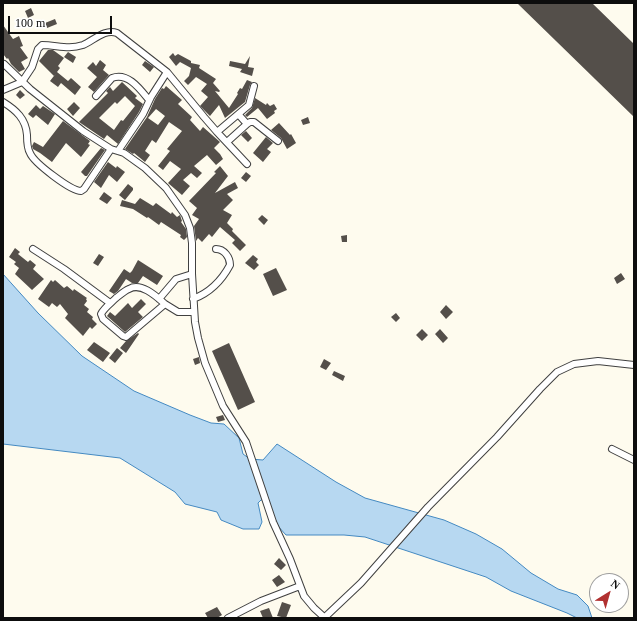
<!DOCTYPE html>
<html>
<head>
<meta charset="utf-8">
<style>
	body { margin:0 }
	#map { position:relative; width:637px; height:621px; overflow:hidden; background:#fefbee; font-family:Georgia,serif }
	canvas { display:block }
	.frame { position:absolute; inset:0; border:4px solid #0d0d0d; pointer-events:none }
	.north { position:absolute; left:589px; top:573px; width:40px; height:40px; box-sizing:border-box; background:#fff; border:1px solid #9e9e9e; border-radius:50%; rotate:37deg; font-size:11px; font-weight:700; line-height:16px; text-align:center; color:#0d0d0d }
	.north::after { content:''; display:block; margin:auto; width:14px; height:18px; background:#b13131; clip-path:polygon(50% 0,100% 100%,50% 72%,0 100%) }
	.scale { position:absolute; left:8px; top:16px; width:104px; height:18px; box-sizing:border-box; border:2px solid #0d0d0d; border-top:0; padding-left:5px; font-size:12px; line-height:14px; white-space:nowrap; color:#0d0d0d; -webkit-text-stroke:3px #fff; paint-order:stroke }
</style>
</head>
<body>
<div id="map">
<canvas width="637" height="621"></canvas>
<div class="frame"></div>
<div class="north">N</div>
<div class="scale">100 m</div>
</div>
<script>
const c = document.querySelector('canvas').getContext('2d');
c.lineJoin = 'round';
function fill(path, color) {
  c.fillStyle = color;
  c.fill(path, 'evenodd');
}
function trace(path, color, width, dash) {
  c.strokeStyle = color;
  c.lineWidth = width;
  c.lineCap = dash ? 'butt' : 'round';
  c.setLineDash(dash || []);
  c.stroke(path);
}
const water = new Path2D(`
	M3,274L38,313L82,356L134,391L190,415L211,423L224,424L239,438L243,454L250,459L263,460L277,444L336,482L365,498L444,520L476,534L502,549L531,573L558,589L577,595L588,606L592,618H577L567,613L511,591L486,577L365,537L344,535H286L277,525L267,500H261L258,503L262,522L259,529H243L221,520L217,512L185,504L175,492L120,458L3,444Z`);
const building = new Path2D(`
	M517,3H592L634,44V117Z
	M31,8L34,15L28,18L25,11Z
	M55,19L57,24L47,28L45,23Z
	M3,25L13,39L19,36L23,46L20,47L28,58L21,62L25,69L19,72L11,64L8,58L7,59L3,54Z
	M48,50H53L64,58L58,66L60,68L54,76L39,61Z
	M68,52L76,57L73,63L64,57Z
	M173,53L175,56L178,54L191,61V63L200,65L199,68L216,79L213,83L220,91L219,92L215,91L229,108L238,94L237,93L240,88L242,89L247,80L252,82L250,85L245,102L225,118L219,105L210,116L200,106L208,97L201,91L207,84L196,77L188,85L184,81L189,76L191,68L180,62L176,66L169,57Z
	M250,56L248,67L254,68L252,76L240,72L242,69L229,66L230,61L245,64Z
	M100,60L106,65L103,70L109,75L94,92L88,87L97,77L87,68L93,62L96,66Z
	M145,61L154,67L150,72L142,65Z
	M57,72L68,81L71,78L81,87L75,95L61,83L58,87L50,81Z
	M122,82L137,96L135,98L143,104L139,112L118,144L107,135L104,139L79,122L108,93L106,91L110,87L113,91ZM125,96L135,106L123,121L121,120L114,130L99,118L115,102L117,104Z
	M166,86L182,100L178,104L192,117L190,120L200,131L203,127L220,142L214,148L220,154L223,159L216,165L207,155L194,166L202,173L197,178L191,173L183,180L190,186L182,195L168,183L181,169L170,161L163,170L158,166L170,151L167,149L182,131L169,122L156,143L152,140L145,151L150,155L145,162L134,153L133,154L125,149L147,117L155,99L162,88L164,89ZM156,109L165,116L158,125L148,118Z
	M20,90L25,95L20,99L16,95Z
	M255,98L266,105L267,103L270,106L274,104L277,109L274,111L275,113L267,119L258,108L247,117L245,115L252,108Z
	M74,102L80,108L73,116L67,109Z
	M36,105L40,109L43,106L55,114L48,125L36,115L33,118L28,114Z
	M308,117L310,123L303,125L301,120Z
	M63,121L90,141L88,144L90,145L81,157L66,143L52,162L40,153L33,149L32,146L34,142L43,147Z
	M279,123L290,135L291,134L296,143L287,149L281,138L271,130Z
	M246,131L252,138L248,142L241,135Z
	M266,137L273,143L267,149L271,152L263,162L253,153Z
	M101,148L105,150L87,176H85L81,172Z
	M108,162L116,168L117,166L125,172L117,182L109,175L101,188L94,182Z
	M220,166L228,176L215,193L235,182L238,188L227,194L233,200L223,210L232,215L227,223L233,229L232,231L246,245L240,251L232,243L235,240L220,227L212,237L209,234L202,242L198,238L196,241L194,226L199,219L192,215L197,208L189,201L216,173L214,172Z
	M246,172L251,176L246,182L241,178Z
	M128,184L133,188V190L125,200L119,195Z
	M104,192L112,198L107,204L99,199Z
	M140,198L153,206L156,203L171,214L172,212L177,217L180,215L182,221L181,222L186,229L187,237L184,240L180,237L181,235L161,222L159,225L148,217L147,218L133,209L120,206L122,200L135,204Z
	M262,215L268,220L264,225L258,219Z
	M347,235V242H342L341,236Z
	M15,248L20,252L18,254L28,262L30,260L36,265L33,269L44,279L32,290L15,274L19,268L14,264L16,262L9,257Z
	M99,254L104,257L98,266L93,263Z
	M253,255L258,259L256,262L259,265L254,270L245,263Z
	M138,260L163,276L157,285L143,276L138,283H132L126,279L118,291L114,294L109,291L124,269L130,273L132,271Z
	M276,268L287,290L273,296L263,274Z
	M621,273L625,279L617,284L614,278Z
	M51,280L53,282L55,280L64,288L67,286L73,291L74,289L87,298L86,299L87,301L84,305L89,309L87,312L93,317L92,319L97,324L92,329L90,327L83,336L65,318L68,314L60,304L57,307L52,303L49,307L38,299Z
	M141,299L146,304L138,312L143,317L125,332L107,316L110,312L115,316L128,303L132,308Z
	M446,305L453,312L446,319L440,312Z
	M396,313L400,318L396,322L391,317Z
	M422,329L428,335L422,341L416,335Z
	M440,329L448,338L443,343L435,334Z
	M138,333L139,334L126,353L120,348L126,341Z
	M94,342L110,353L103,362L87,350Z
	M229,343L255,402L238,410L212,351Z
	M117,348L123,353L115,363L109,358Z
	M199,357L200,363L195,365L193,359Z
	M324,359L331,363L326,370L320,367Z
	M334,371L345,376L343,381L332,375Z
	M223,415L225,420L218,422L216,417Z
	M279,558L286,565L281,570L274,564Z
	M279,575L285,582L277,587L272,580Z
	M282,602L291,605L286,618L277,616Z
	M217,607L222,615L217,618H208L205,613Z
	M269,608L273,618H263L260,611Z`);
const minor = new Path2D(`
	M4,64L30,89L83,131L111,149L124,153L145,168L166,188L185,215L190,228L192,243V274L195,322L198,338L205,363L223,406L246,442L273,522L290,559L304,596L314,608L325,618
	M3,90L22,82L32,67L38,49L42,45C57,45 68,50 83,45C93,41 105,28 117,33L167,72L204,117L217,132L249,105L254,86
	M96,96L112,78C128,72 140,89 149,100
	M3,102C16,110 26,119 27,135C27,141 27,148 30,153C34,163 71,191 81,191L84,189L111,149
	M247,124L250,122H254L278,141
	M217,132L247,164
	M227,142L247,124L239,115
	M118,151L143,114L151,97L167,72
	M33,249L64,269L110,303
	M159,299L176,279L192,274
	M193,299C209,293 222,280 230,265C230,257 224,249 216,249
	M165,304C156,296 141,282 129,289C124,291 120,295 116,298C111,303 104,308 101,314L103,319L123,336L126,337L165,304L178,312H194
	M612,449L634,460
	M228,618L261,601L300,586
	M324,618L361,583L428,507L497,437L540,389L557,372L574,364L598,361L634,365`);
fill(water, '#b7d8f1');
trace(water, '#4489c1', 1);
fill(building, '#544f4a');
trace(minor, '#404040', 8);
trace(minor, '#fff', 6);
</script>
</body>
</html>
